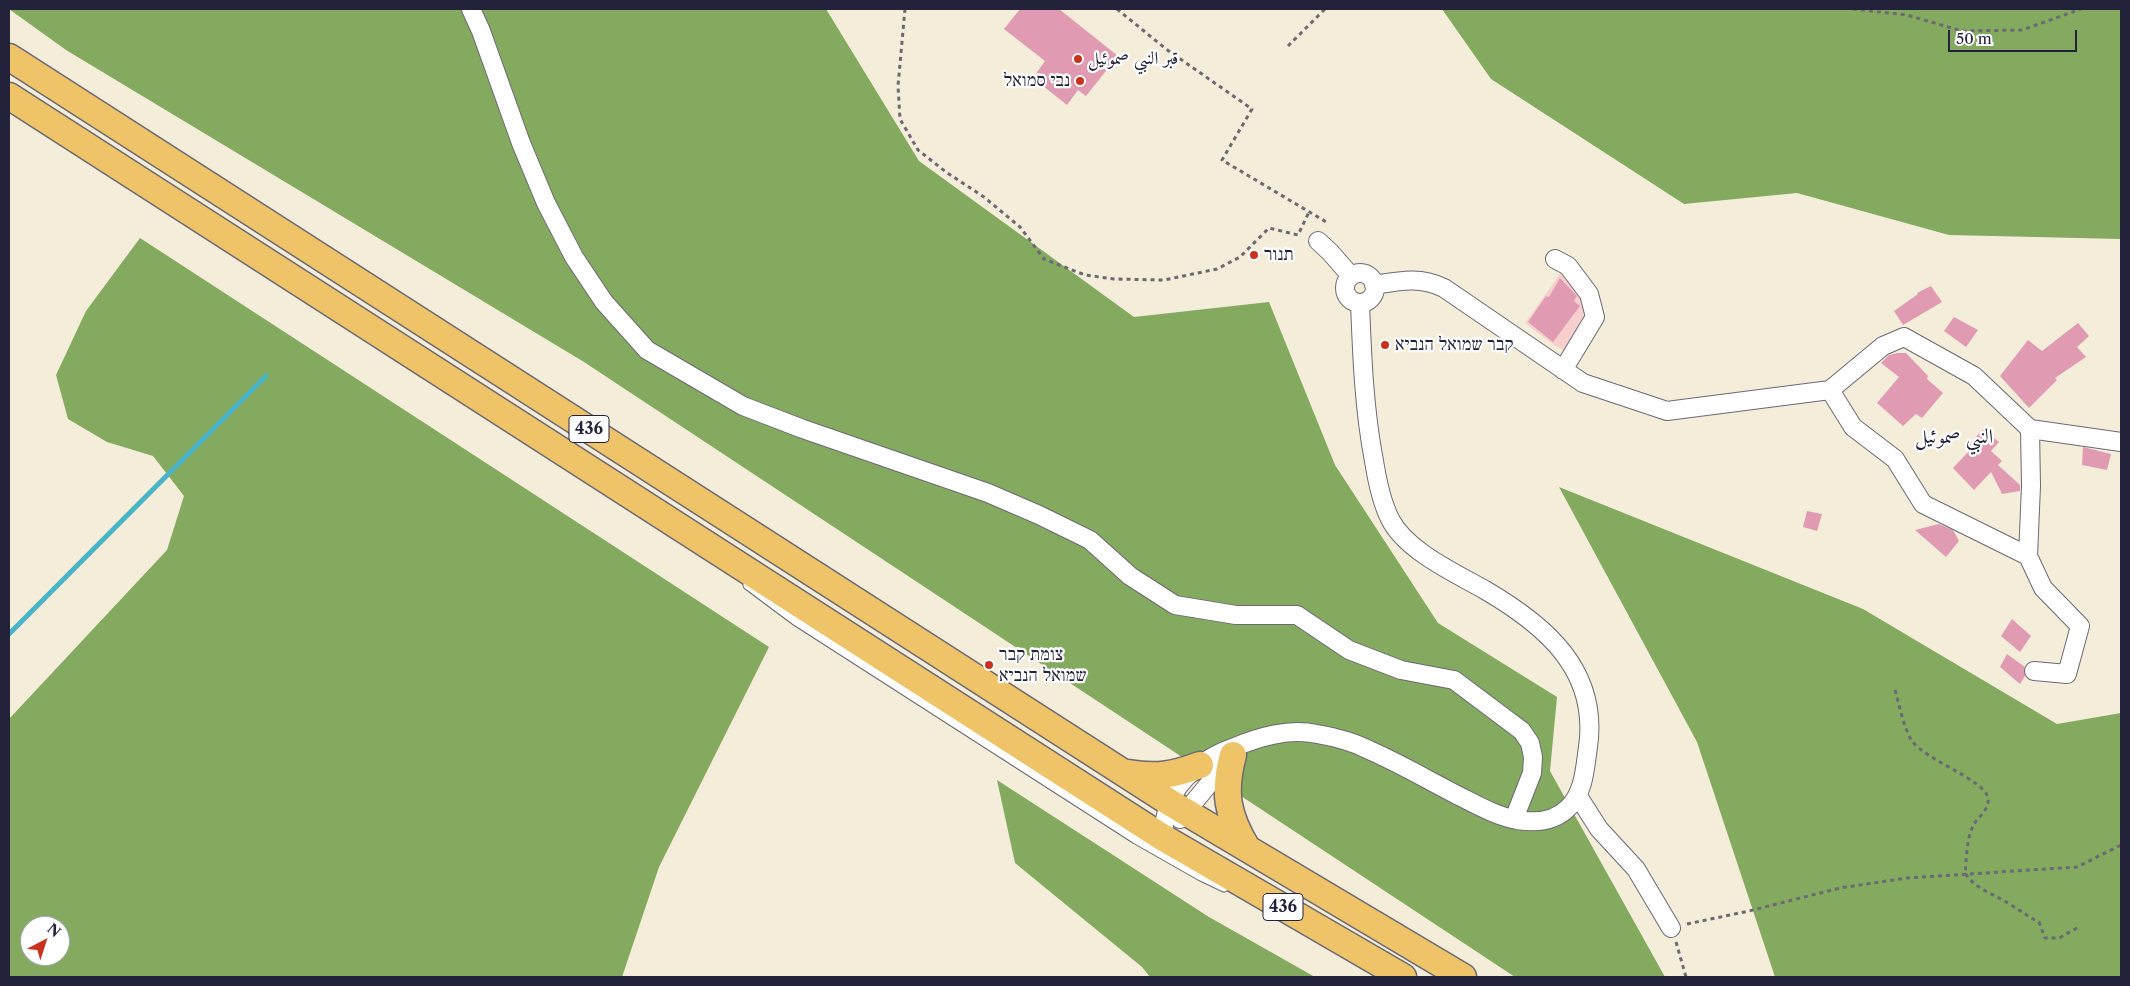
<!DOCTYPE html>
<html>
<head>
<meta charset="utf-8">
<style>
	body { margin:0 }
	#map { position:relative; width:2130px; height:986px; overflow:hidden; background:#f4edda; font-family:"Libre Caslon Text",serif }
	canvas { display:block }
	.frame { position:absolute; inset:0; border:10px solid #22223b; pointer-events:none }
	.north { position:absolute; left:20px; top:916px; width:50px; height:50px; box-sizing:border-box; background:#fff; border:1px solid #a7a7b1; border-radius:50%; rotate:40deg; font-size:14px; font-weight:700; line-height:20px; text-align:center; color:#22223b }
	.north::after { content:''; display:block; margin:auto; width:18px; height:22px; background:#c8321e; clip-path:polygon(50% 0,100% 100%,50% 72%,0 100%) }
	.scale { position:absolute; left:1948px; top:30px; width:129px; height:22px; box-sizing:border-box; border:2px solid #22223b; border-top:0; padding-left:6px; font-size:15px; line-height:18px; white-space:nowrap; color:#22223b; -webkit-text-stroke:4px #fff; paint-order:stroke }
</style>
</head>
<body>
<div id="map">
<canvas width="2130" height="986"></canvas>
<div class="frame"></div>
<div class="north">N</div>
<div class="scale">50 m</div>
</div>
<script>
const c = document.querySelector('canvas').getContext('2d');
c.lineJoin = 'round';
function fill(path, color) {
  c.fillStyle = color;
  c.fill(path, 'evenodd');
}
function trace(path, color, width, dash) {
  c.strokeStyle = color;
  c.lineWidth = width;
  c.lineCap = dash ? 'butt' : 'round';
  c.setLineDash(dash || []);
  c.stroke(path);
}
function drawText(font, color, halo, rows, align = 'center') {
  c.font = font + ' "Libre Caslon Text",Amiri,"Frank Ruhl Libre",serif';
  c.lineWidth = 4.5;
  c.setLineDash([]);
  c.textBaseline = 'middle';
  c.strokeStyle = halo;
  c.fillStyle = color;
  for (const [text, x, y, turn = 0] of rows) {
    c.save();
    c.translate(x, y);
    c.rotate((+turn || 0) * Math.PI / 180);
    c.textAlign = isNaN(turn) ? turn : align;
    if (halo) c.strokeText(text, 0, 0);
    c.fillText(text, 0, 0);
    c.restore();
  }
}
const built = new Path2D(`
	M1562,271L1583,298L1588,318L1568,353L1554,345L1525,323Z`);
const forest = new Path2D(`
	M9,9H826L919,161L1134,317L1269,302L1335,465L1438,623L1557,697L1550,771L1665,977H1515L584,362L66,50Z
	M1442,9H2121V239L1949,235L1797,193L1684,204L1491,79Z
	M140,238L769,647L659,867L622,977H9V719L167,550L184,496L153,456L107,442L68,419L56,375L86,311ZM30,926H60V956H30Z
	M1559,487L1863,609L2057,724L2121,713V977H1775L1697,742Z
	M997,780L1209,917L1315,977H1150L1142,967L1015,863Z`);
const stream = new Path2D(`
	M9,634L266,376`);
const building = new Path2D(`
	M1020,9H1059L1118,56L1086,96L1078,90L1067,105L1033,78L1045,61L1004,29Z
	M1560,278L1577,296L1574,301L1580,306L1553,342L1528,322L1546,296L1549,297Z
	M1931,286L1942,302L1903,325L1894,311L1918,294L1917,293Z
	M1954,317L1978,330L1966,347L1944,331Z
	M2078,323L2089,336L2077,347L2086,357L2055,378L2057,380L2029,408L2000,376L2028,340L2042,351Z
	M1898,353H1906L1928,376L1927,379L1943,393L1922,418L1916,414L1903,426L1877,403L1899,377L1881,363L1889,355Z
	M1983,429L1999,442L1991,451L2002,461L1998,465L2020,485V491L2002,494L1991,472L1974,490L1953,468L1973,447L1970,444Z
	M2083,447L2111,454L2107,470L2082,465Z
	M1807,511L1822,514L1817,531L1803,527Z
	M1939,524L1953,530L1959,541L1946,557L1915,530Z
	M2012,619L2031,636L2020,652L2001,636Z
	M2007,654L2025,667V676L2020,684L2000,667Z`);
const path = new Path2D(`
	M905,9L898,86L900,119L918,150L946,172L984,197L1020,227L1044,259L1085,275L1114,279L1164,280L1217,269L1240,257L1269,228L1298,235L1309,212
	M1117,9L1166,49L1252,109L1222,160L1328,223
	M1853,9L1907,15L1962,31L2022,30L2081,9
	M1288,46L1325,9
	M1895,690C1899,704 1904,729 1912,741C1927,761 1985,780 1988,798C1990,809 1979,816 1974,824C1966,838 1967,858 1965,873C1977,891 1995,894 2011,905C2021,911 2029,917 2039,922L2045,938H2059L2077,928
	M1687,924L1749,911L1840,888L1907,878L2077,867L2121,845
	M1676,942L1686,977`);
const service = new Path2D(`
	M748,585L795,620L1136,839L1201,876L1224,887`);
const minor = new Path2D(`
	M471,9L481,31L521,143L546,203L574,257L604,302L647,350L743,406L803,429L988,493L1039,515L1090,540L1130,576L1175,605L1236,615H1297L1349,650L1401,670L1454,680L1522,731L1530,743L1533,757L1532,773L1514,819
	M1318,241L1330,252L1351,276
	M1555,259L1568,266L1589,294L1595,317L1563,370
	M1345 288a15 15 0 1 1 30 0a15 15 0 1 1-30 0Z
	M1374,285C1399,281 1420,276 1444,288L1583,383L1667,411L1830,390L1883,346L1904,337L1974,376L2030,429L2121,442
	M1830,390L1853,427L1895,459L1923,504L2028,556L2043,588L2080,626L2067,674L2034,671
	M2028,556L2031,486L2030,429
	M1578,796L1599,829L1636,869L1671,928
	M1180,819L1232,756
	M1162,837C1164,826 1165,815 1169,805C1177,778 1207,757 1232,748C1259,737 1288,728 1317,734C1334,737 1354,742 1369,750C1399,763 1428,780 1457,795C1475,804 1496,816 1517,820C1535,823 1554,822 1568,808C1584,793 1585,768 1588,747C1599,670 1545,625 1485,590C1455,573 1406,551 1390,519C1381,501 1377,480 1374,461C1364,409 1362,355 1360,303`);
const primary = new Path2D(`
	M9,57L1169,802L1463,977
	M9,96L1162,837L1403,977
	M1233,755C1223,792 1227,815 1247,848
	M1128,773C1156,778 1173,775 1200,765`);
const markers = [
	[1078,59,5,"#c8321e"],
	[1080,81,5,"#c8321e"],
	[1254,255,5,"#c8321e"],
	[1385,345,5,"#c8321e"],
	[989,665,5,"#c8321e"]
];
const shields = [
	[589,429,40],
	[1283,907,40]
];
const shieldNames = [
	["436",589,429],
	["436",1283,907]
];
const poiNames = [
	["قبر النبي صموئيل",1088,59],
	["נבי סמואל",1070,81,"right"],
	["תנור",1264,255],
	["קבר שמואל הנביא",1395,345],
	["צומת קבר",999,655],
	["שמואל הנביא",999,676]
];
const quarterNames = [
	["النبي صموئيل",1954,437]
];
fill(built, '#f7d0ce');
fill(forest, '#84aa60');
trace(stream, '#49b4c6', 5);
fill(building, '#e09bb2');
trace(service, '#6c6973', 11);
trace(minor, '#6c6973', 20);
trace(primary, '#6c6973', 29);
trace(path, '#6c6973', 3, [4, 4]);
trace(service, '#fff', 9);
trace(minor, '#fff', 18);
trace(primary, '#efc469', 26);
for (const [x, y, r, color] of markers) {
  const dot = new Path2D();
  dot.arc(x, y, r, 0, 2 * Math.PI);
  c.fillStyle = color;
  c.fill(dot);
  trace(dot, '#fff', 2);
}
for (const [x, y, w] of shields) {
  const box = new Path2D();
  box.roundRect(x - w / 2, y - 13.5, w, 27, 4);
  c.fillStyle = '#fff';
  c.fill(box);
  trace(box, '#22223b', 1);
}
drawText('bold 16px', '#22223b', null, shieldNames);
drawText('18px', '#22223b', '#fff', poiNames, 'left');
drawText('20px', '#22223b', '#fff', quarterNames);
</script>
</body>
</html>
